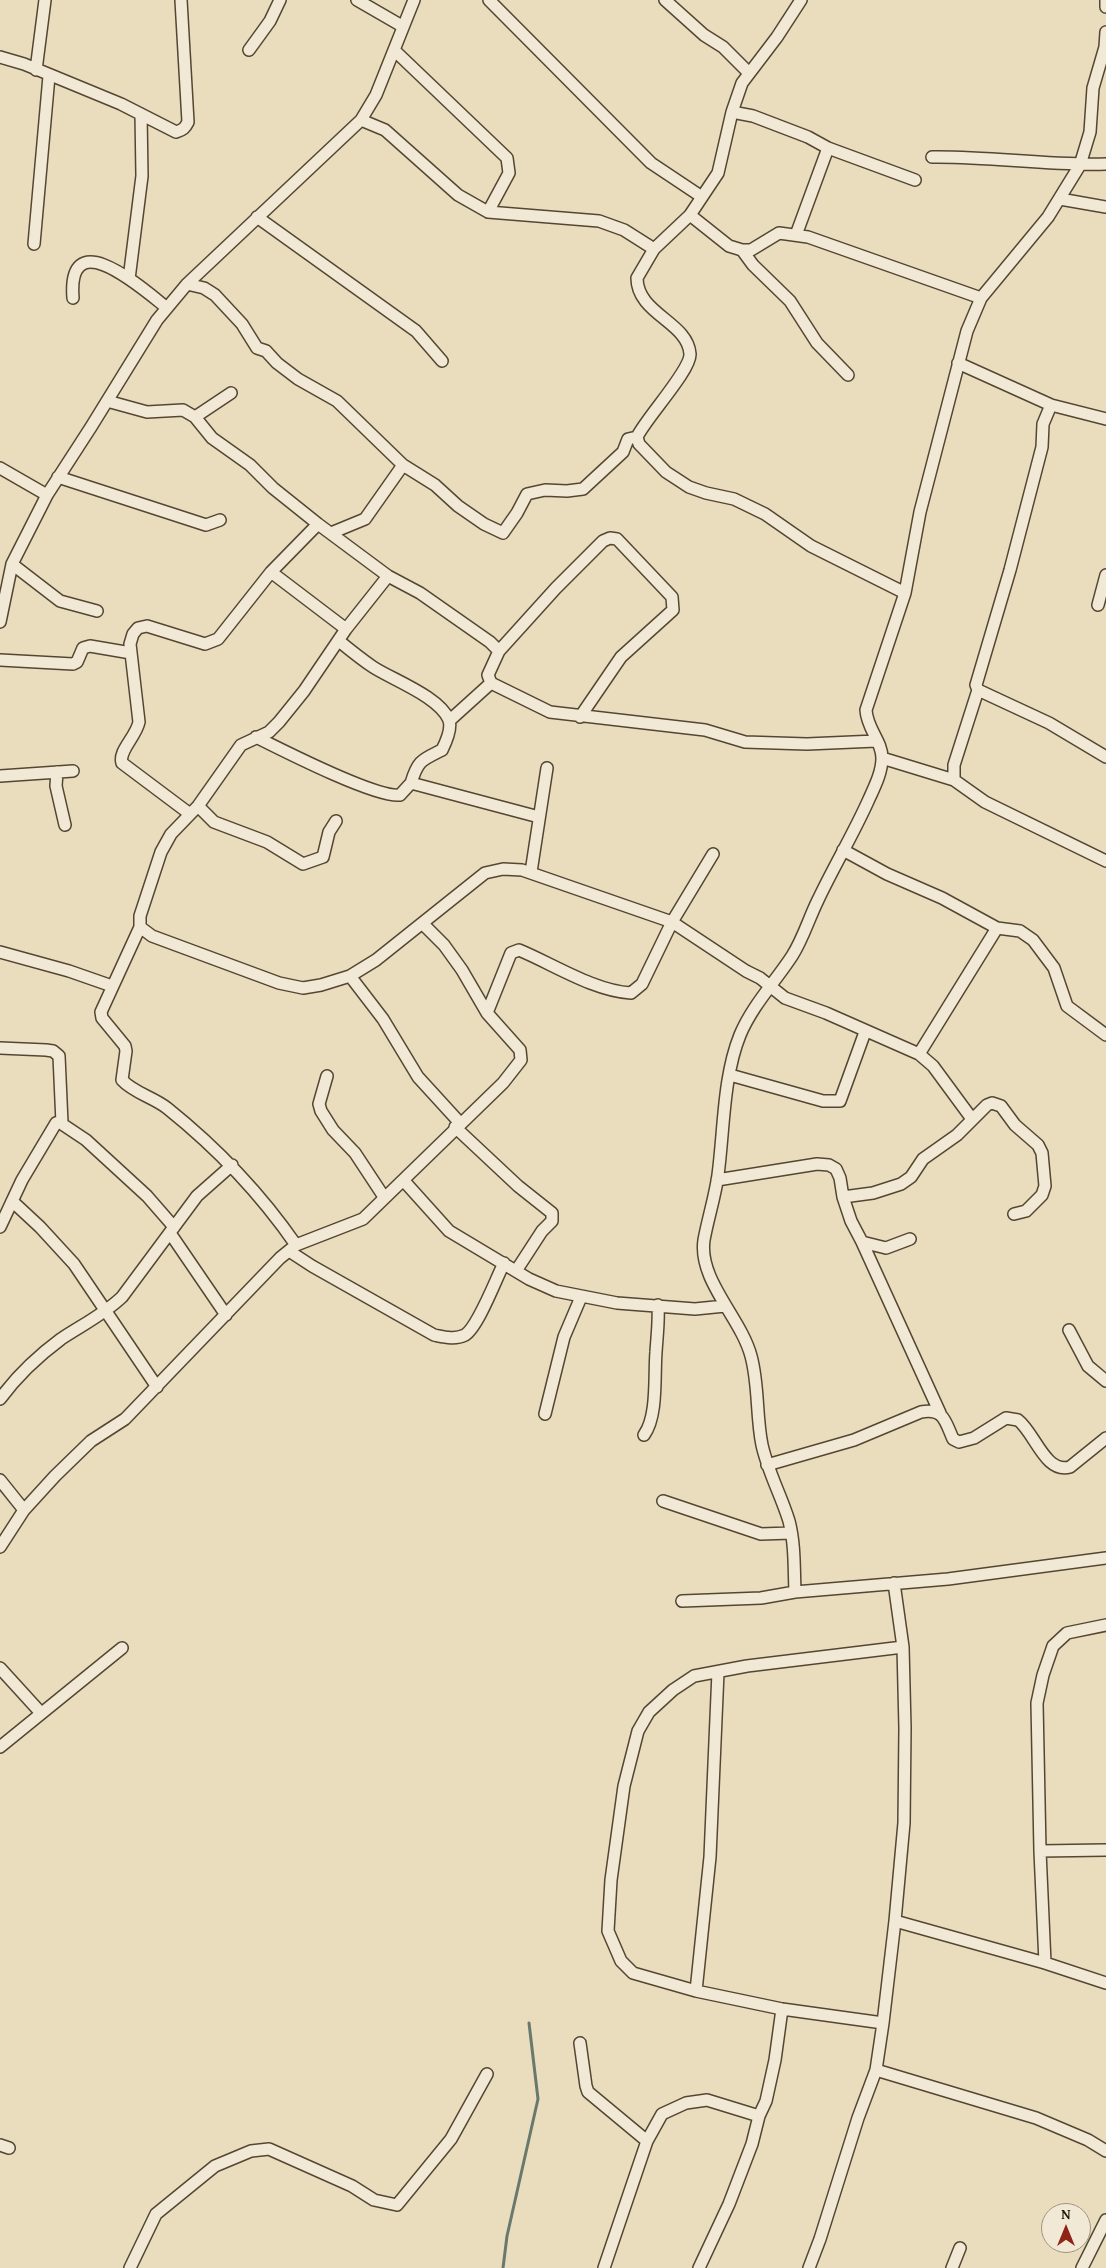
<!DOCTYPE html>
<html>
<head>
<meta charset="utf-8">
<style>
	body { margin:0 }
	#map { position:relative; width:1106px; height:2268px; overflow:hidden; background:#eaddbe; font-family:"Gentium Book Plus",serif }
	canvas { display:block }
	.north { position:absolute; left:1041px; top:2203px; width:50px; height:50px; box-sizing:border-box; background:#f1e9d5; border:1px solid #9e9481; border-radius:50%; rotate:0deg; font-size:14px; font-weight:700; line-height:20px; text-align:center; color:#221503 }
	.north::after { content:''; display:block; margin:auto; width:18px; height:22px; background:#8f2418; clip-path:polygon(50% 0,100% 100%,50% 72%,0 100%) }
</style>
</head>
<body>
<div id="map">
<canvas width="1106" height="2268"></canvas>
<div class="north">N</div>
</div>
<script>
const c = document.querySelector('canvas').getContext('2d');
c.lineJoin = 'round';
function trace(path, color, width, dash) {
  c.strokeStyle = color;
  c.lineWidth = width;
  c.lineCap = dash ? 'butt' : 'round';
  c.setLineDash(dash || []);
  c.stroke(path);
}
const stream = new Path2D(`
	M503,2268L507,2236L538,2099L529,2023`);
const minor = new Path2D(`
	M357,0L402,26
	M489,0L651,163L702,197
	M665,0L704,35L723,47L749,73
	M801,0L777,37L742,83L732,112L718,173L690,215L654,249L637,278C637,314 688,322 690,354C691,370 646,418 637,437L639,444L666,472L689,487L706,493L734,499L765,514L811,546L905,593
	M1106,0V7
	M249,50L270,21L280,0
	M394,50L507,158L509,173L488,212
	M0,57L24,64L121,104L176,132C183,130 185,128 188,122L181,0
	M36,70L45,0
	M732,112L753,116L808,137L828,148L915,180
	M361,120L385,130L458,195L488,212L599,221L624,230L654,249
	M932,157C990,156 1048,166 1106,164
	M1060,199L1106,207
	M690,215L729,246L742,250H751L779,233L808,237L981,298
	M257,217L416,331L442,361
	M796,235L828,148
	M34,244L49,76
	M742,250L753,265L790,301L817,343L848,375
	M129,279L142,176L141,114
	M187,284L204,288L215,295L242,324L257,348L266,351L277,363L298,379L337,401L403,465L435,485L458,506L484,524L503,533L517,513L527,494L545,490L567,491L583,489L623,452L628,439L637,437
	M73,298C67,221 143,289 167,308
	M958,363L1051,405L1106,419
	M107,401L147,412L183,410L195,417L212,438L250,465L273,488L318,524L388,576L420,593L490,642L499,651
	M1051,405L1043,424L1042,447L1010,570L976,685L978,690L1049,723L1106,757
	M195,417L231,393
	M0,468L47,495
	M58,477L206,525L220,520
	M331,533L365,519L403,465
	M12,564L60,601L97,611
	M271,572L346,629
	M1098,605L1106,575
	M0,622L12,564L47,495L91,427L157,320L187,284L361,120L376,95L414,0
	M339,641C350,650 361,659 373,667C393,680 440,697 449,720C452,729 446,742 442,750C422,760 418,760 411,783L539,817
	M0,660L73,664L77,662L83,648L90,646L131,653
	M978,690L954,765V780L985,802L1106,861
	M580,717L621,657L673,610L672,597L617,539L610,538L603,541L556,588L499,651L488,675L491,683L550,712L705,730L745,742L807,744L876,741
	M449,721L491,683
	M256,737C282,750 376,798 400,795L411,783
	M882,758L954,780
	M57,772L56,786L65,825
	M0,776L73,771
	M198,806L214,822L267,842L303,864L323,857L329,832L336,821
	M190,814L122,763C118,751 136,737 139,722L130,644L133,634L138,628L147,626L205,644L218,639L271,572L318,524
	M843,850L887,874L942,898L997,928L1020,931L1033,940L1054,968L1067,1006L1106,1035
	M531,872L547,768
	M140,927L152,936L279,983L303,988L321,985L350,976L376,960L485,873L503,869L522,870L672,922L746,971L760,978L785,998L826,1013L919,1054L933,1066L972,1119
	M0,952L69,971L112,986
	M350,976L383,1019L418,1077L460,1123
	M487,1013L511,953L519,950C553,964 594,991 631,993L642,984L672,922L713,854
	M0,1048L46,1050L53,1051L59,1056L62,1123
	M919,1054L997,928
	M730,1075L823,1101H840L865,1032
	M327,1076L319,1104L321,1111L333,1130L355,1153L384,1197
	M455,1127L518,1186L552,1213V1221L542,1231L516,1271
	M717,1180L817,1164L829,1165L836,1169L840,1178L843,1197L851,1221L862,1242L886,1248L910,1239
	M404,1181L449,1231L529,1279L556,1291L617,1303L695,1309L725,1306
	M843,1197L873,1193L901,1184L911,1177L923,1159L957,1135L987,1105L992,1103L1001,1106L1015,1125L1038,1145L1042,1153L1045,1186L1042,1195L1026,1211L1014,1214
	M12,1201L40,1227L74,1264L157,1387
	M0,1227L22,1180L56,1123L59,1122L86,1140L147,1196L174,1227
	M170,1233L226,1315
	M862,1242L940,1413
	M296,1245C260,1193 217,1148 167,1108C153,1097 134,1093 122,1080L126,1051L125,1046L102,1018L101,1012L140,927V916L161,852L171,834L198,806L241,745L269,732L279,722L304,691L346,629L388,576
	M289,1251L312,1266L434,1335C444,1337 455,1340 465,1335C478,1327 496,1279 504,1263
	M1069,1330L1088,1366L1106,1381
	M0,1399C17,1376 38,1356 61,1339C82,1325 103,1315 122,1297L197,1196L232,1165
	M545,1414L564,1337L581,1297
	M644,1435C658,1416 654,1375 656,1352C657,1336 659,1321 658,1305
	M767,1465L854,1440L921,1412C944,1408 945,1421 953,1439L959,1442L974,1438L1006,1418L1018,1420C1035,1433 1045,1474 1070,1467L1106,1438
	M0,1480L24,1510
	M663,1501L761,1534L791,1533
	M0,1547L24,1510L55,1476L91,1441L125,1419L280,1258L296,1245L363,1219L503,1083L521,1060L520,1050L487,1013L462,970L444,945L423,924
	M795,1592C794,1568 795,1544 789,1521C781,1495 768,1472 762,1445C756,1416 759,1385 751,1356C741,1318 698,1280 704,1240C708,1218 715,1197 718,1175C724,1130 723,1077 740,1035C752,1006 775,982 792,956C803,939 809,918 818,900C834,866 854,833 869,799C875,786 882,772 882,758C882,741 867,729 866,710L905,593L920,512L967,331L981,298L1048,217L1080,165L1090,132L1093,88L1105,47L1106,32
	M682,1601L761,1598L795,1592L948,1579L1106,1558
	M0,1668L41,1713
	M0,1747L122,1648
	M1040,1851L1106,1850
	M895,1921L1045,1963L1106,1983
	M1045,1963L1040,1851L1037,1703L1043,1675L1053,1646L1067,1633L1106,1625
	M696,1991L710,1857L718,1672
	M883,2023L782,2009L696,1991L633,1973L621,1961L608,1931L611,1880L624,1786L638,1731L649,1712L673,1690L694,1676L747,1666L903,1647
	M580,2043L586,2086L588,2092L647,2141
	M876,2070L1036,2118L1088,2140L1106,2151
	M0,2145L9,2148
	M130,2268L156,2214L215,2166L251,2151L269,2149L352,2186L374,2200L397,2205L451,2139L487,2074
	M604,2268L647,2141L662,2114L686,2103L707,2100L759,2116
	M699,2268L729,2204L752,2144L759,2116L766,2101L775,2060L782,2009
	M809,2268L820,2239L858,2118L876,2070L883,2023L895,1921L904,1823L905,1728L903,1647L894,1583
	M952,2268L960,2248
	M1082,2268L1106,2220`);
trace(stream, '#69796e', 3);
trace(minor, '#544732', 14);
trace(minor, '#f1e9d5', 11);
</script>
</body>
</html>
